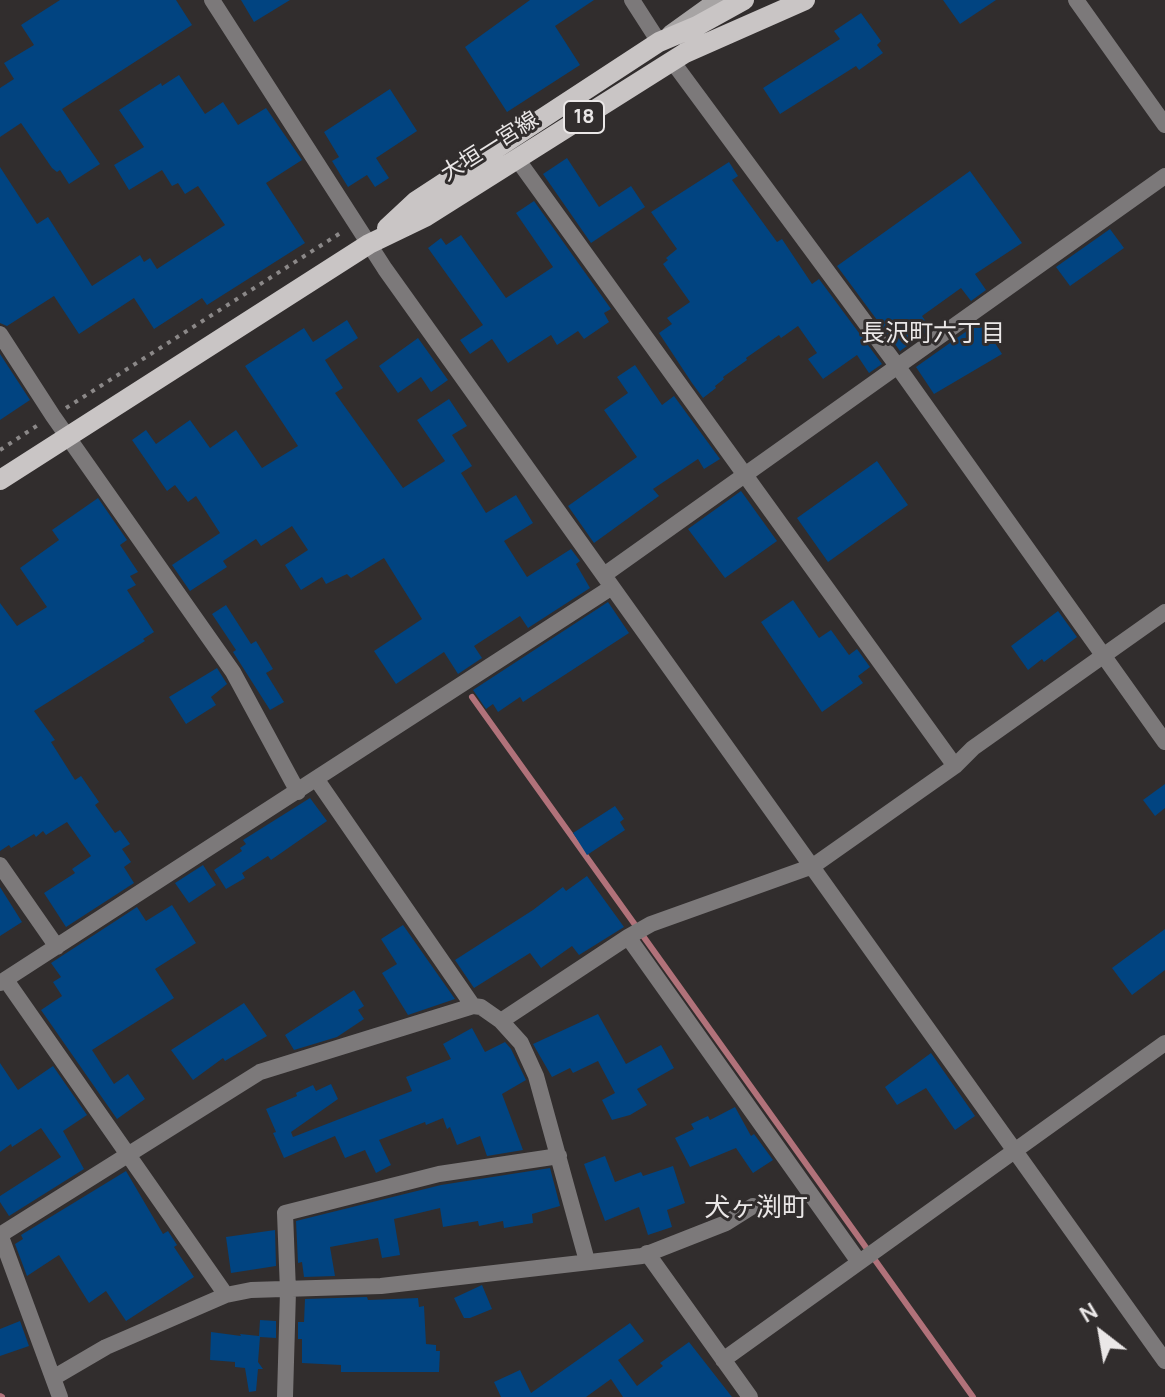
<!DOCTYPE html>
<html>
<head>
<meta charset="utf-8">
<style>
	body { margin:0 }
	#map { position:relative; width:1165px; height:1397px; overflow:hidden; background:#312d2d; font-family:Manrope,sans-serif }
	canvas { display:block }
	.north { position:absolute; left:1061px; top:1293px; width:80px; height:80px; -webkit-text-stroke:6px #312d2d; paint-order:stroke; rotate:329deg; font-size:22px; font-weight:700; line-height:32px; text-align:center; color:#eae7e7 }
	.north::after { content:''; display:block; margin:auto; width:28px; height:36px; background:#eae7e7; clip-path:polygon(50% 0,100% 100%,50% 72%,0 100%) }
</style>
</head>
<body>
<div id="map">
<canvas width="1165" height="1397"></canvas>
<div class="north">N</div>
</div>
<script>
const c = document.querySelector('canvas').getContext('2d');
c.lineJoin = 'round';
function trace(path, color, width, dash) {
  c.strokeStyle = color;
  c.lineWidth = width;
  c.lineCap = dash ? 'butt' : 'round';
  c.setLineDash(dash || []);
  c.stroke(path);
}
function fill(path, color) {
  c.fillStyle = color;
  c.fill(path, 'evenodd');
}
function drawText(font, color, halo, rows, align = 'center') {
  c.font = font + ' Manrope,"Noto Sans JP",sans-serif';
  c.lineWidth = 6;
  c.setLineDash([]);
  c.textBaseline = 'middle';
  c.strokeStyle = halo;
  c.fillStyle = color;
  for (const [text, x, y, turn = 0] of rows) {
    c.save();
    c.translate(x, y);
    c.rotate((+turn || 0) * Math.PI / 180);
    c.textAlign = isNaN(turn) ? turn : align;
    if (halo) c.strokeText(text, 0, 0);
    c.fillText(text, 0, 0);
    c.restore();
  }
}
const stream = new Path2D(`
	M472,697L973,1397
	M0,1396L2,1397`);
const building = new Path2D(`
	M60,0H176L192,25L62,109L100,164L69,184L60,170L57,172L52,168L21,123L0,137V88L14,79L4,63L34,45L21,25Z
	M241,0H290L254,22Z
	M530,0H594L555,26L580,65L507,112L465,47Z
	M943,0H996L960,24Z
	M861,13L881,41L877,45L883,53L859,70L856,66L780,114L763,88L840,39L834,31Z
	M179,75L205,114L223,102L238,125L266,108L302,160L266,183L305,243L207,305L202,298L154,329L134,298L79,334L54,296L7,326L0,323V167L37,224L48,217L92,286L140,255L144,262L150,258L157,269L225,225L198,186L185,194L178,183L172,186L162,170L129,190L114,165L144,147L119,110L161,83L162,86Z
	M390,89L417,131L376,158L389,178L375,187L367,175L348,187L332,161L339,157L324,132Z
	M567,158L599,207L631,186L645,207L591,243L543,174Z
	M729,162L738,176L732,180L777,242L782,239L812,284L819,279L882,364L869,373L857,355L823,379L808,359L817,353L798,326L781,338L779,335L746,358L747,360L723,377L724,379L715,386L716,388L703,398L692,383L659,333L672,324L667,318L690,302L663,264L668,260L666,258L677,249L651,212Z
	M970,171L1022,243L975,274L986,290L971,301L961,288L922,316L931,329L900,351L837,266Z
	M534,201L611,309L604,313L609,322L584,339L578,331L557,345L551,335L508,363L492,339L470,354L460,340L483,325L428,248L441,238L446,245L461,235L506,298L553,267L516,213Z
	M1110,229L1124,248L1070,286L1056,267Z
	M347,320L358,338L325,360L343,388L335,393L403,488L445,461L417,420L449,399L467,426L452,435L472,466L461,473L486,513L516,495L533,523L504,541L527,577L571,549L580,561L576,564L590,588L528,628L520,616L474,646L482,658L458,674L444,652L396,684L374,651L422,619L384,558L351,578L347,574L326,584L322,577L301,590L285,565L308,550L292,526L261,546L256,539L223,561L227,567L190,591L172,565L220,533L196,496L188,502L175,485L167,491L132,440L146,430L156,444L190,420L210,448L236,430L262,468L298,446L245,366L304,328L313,342Z
	M981,321L1002,354L934,394L916,367Z
	M418,338L448,380L431,392L421,377L398,393L379,366Z
	M0,354L30,400L0,420Z
	M635,365L662,405L674,396L720,459L704,469L698,459L653,489L659,496L594,543L568,506L637,457L604,410L628,393L617,377Z
	M877,461L908,505L828,562L797,518Z
	M741,491L777,541L725,578L688,529Z
	M98,498L127,540L120,545L138,572L130,576L136,585L127,590L154,632L143,639L145,641L34,711L55,740L51,742L75,780L81,776L99,802L95,805L115,833L120,830L130,844L122,849L131,862L124,867L134,883L66,927L44,893L75,873L72,869L91,856L67,822L46,835L43,831L36,837L34,834L11,848L9,845L0,851V603L17,626L47,607L20,568L59,540L52,530Z
	M793,600L819,638L831,630L849,655L857,649L870,667L858,676L863,683L822,712L761,622Z
	M608,602L629,633L523,702L520,697L498,712L493,704L486,709L473,690Z
	M226,605L251,644L256,641L273,669L266,673L284,702L270,710L233,652L236,650L212,614Z
	M1058,611L1077,637L1044,662L1042,659L1028,670L1011,646Z
	M217,668L227,684L211,697L216,705L186,724L169,697Z
	M1165,784V808L1155,816L1143,800Z
	M310,798L327,821L271,860L268,856L242,873L245,878L226,889L214,870L242,851L240,848L246,844L243,840Z
	M615,806L624,819L620,822L625,830L587,855L573,833Z
	M203,865L216,885L189,903L175,883Z
	M587,876L624,927L579,955L572,946L541,968L530,953L474,988L455,960L533,910L563,887L566,891Z
	M0,887L22,922L0,936Z
	M172,905L196,943L155,969L174,998L92,1050L114,1084L128,1074L145,1099L117,1119L41,1010L62,996L53,982L61,977L51,963L137,907L146,921Z
	M403,925L436,972L455,999L408,1015L382,973L397,964L381,939Z
	M1165,929V970L1132,995L1112,968Z
	M354,990L364,1006L358,1010L364,1019L337,1037L294,1050L285,1035Z
	M244,1003L267,1036L225,1061L223,1058L193,1080L171,1050Z
	M598,1014L626,1064L661,1045L674,1068L637,1089L647,1105L630,1115L612,1120L602,1100L615,1093L598,1061L573,1073L570,1068L552,1077L533,1044Z
	M472,1028L485,1052L505,1042L511,1049L526,1080L502,1094L523,1150L487,1156L480,1136L457,1145L450,1127L447,1129L443,1118L426,1125L425,1122L379,1140L391,1165L376,1173L365,1150L345,1158L335,1136L284,1158L273,1133L276,1132L266,1109L297,1096L296,1093L313,1085L316,1091L331,1084L338,1099L291,1132L293,1137L412,1091L406,1077L451,1059L443,1044Z
	M931,1053L975,1116L955,1130L926,1088L897,1105L885,1087Z
	M0,1063L18,1090L53,1066L87,1115L63,1131L84,1169L9,1216L0,1202V1196L61,1157L41,1128L12,1147L11,1144L0,1152Z
	M735,1107L751,1136L754,1134L773,1160L753,1173L736,1148L690,1167L675,1138L694,1129L691,1124L708,1116L710,1120Z
	M605,1156L615,1182L641,1172L643,1176L673,1166L685,1203L667,1210L672,1227L648,1235L639,1207L605,1221L584,1164Z
	M550,1168L560,1206L532,1214L533,1223L504,1228L503,1221L479,1226L478,1221L443,1227L440,1208L394,1219L400,1255L382,1258L378,1238L330,1247L335,1276L304,1277L302,1262L298,1263L296,1221L441,1185Z
	M126,1171L163,1234L168,1231L177,1245L174,1247L194,1277L126,1321L106,1291L89,1303L59,1255L27,1276L15,1244L23,1239L21,1235Z
	M275,1230L276,1266L231,1273L226,1237Z
	M482,1285L492,1309L470,1318H464L454,1298Z
	M367,1297L368,1300L418,1298L419,1307L424,1306L426,1344L436,1345V1351H440L439,1372H341V1365L302,1363V1339H298V1322H304L305,1299Z
	M260,1320L276,1321V1338L260,1337L258,1362L263,1369H258L256,1391L249,1392L245,1368L235,1367V1362L210,1360L211,1332L241,1336L240,1334L259,1336Z
	M20,1321L29,1346L0,1356V1329Z
	M630,1323L644,1341L618,1360L637,1386L663,1366L660,1363L689,1342L732,1397H623L611,1379L586,1397H501L494,1382L520,1370L531,1393Z`);
const path = new Path2D(`
	M66,408L342,232
	M0,450L38,425`);
const street = new Path2D(`
	M212,0L385,269L1165,1361
	M632,0L659,42
	M1076,0L1165,125
	M672,61L898,367L1165,742
	M517,159L955,766
	M0,334L53,416L233,672L298,792
	M604,575L1165,176
	M317,780L473,1006
	M0,865L57,947
	M628,937L859,1262
	M6,980L226,1295
	M0,983L612,587
	M501,1021L628,937L651,924L813,866L955,766L973,748L1165,612
	M0,1234L60,1397
	M0,1235L260,1072L473,1006L481,1007L501,1021L521,1043L536,1076L587,1261
	M647,1253L750,1397
	M723,1360L1165,1043
	M53,1378L106,1347L226,1295L251,1290L381,1286L642,1256L726,1223L753,1206
	M285,1397L288,1291L285,1213L439,1174L559,1156`);
const secondary = new Path2D(`
	M670,33L716,0`);
const primary = new Path2D(`
	M387,228L416,201L659,42L697,26L744,0
	M0,480L369,244L425,217L685,53L805,0`);
const shields = [
	[584,117,40]
];
const shieldNames = [
	["18",584,117]
];
const streetNames = [
	["大垣一宮線",490,147,-32]
];
const neighbourhoodNames = [
	["長沢町六丁目",933,334]
];
const quarterNames = [
	["犬ヶ渕町",756,1209]
];
trace(stream, '#b1727a', 6);
fill(building, '#014481');
trace(path, '#8b8888', 4, [4, 6]);
trace(street, '#7c797a', 16);
trace(secondary, '#a7a4a4', 16);
trace(primary, '#c9c5c5', 20);
for (const [x, y, w] of shields) {
  const box = new Path2D();
  box.roundRect(x - w / 2, y - 16, w, 32, 6);
  c.fillStyle = '#312d2d';
  c.fill(box);
  trace(box, '#eae7e7', 2);
}
drawText('bold 20px', '#eae7e7', null, shieldNames);
drawText('22px', '#eae7e7', '#312d2d', streetNames);
drawText('24px', '#eae7e7', '#312d2d', neighbourhoodNames);
drawText('26px', '#eae7e7', '#312d2d', quarterNames);
</script>
</body>
</html>
